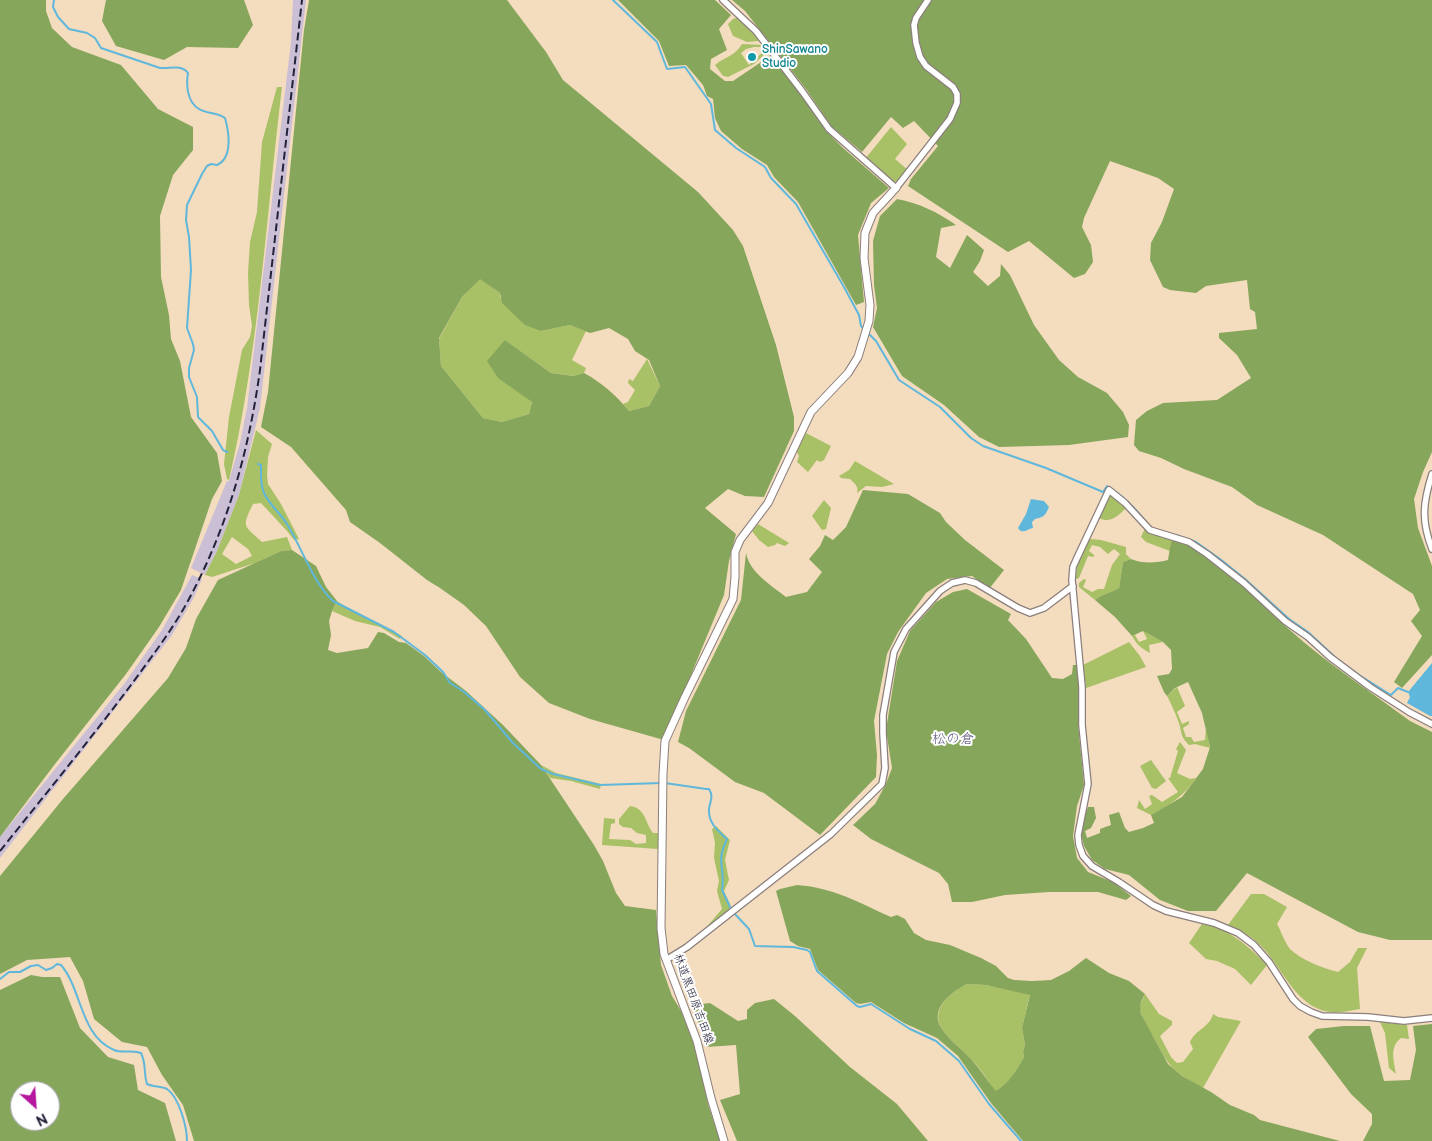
<!DOCTYPE html>
<html>
<head>
<meta charset="utf-8">
<style>
	body { margin:0 }
	#map { position:relative; width:1432px; height:1141px; overflow:hidden; background:#f4dcbe; font-family:"Balsamiq Sans",sans-serif }
	canvas { display:block }
	.north { position:absolute; left:10px; top:1081px; width:50px; height:50px; box-sizing:border-box; background:#fff; border:1px solid #a7a7b1; border-radius:50%; rotate:154deg; font-size:14px; font-weight:700; line-height:20px; text-align:center; color:#22223b }
	.north::after { content:''; display:block; margin:auto; width:18px; height:22px; background:#b5179e; clip-path:polygon(50% 0,100% 100%,50% 72%,0 100%) }
</style>
</head>
<body>
<div id="map">
<canvas width="1432" height="1141"></canvas>
<div class="north">N</div>
</div>
<script>
const c = document.querySelector('canvas').getContext('2d');
c.lineJoin = 'round';
function fill(path, color) {
  c.fillStyle = color;
  c.fill(path, 'evenodd');
}
function trace(path, color, width, dash) {
  c.strokeStyle = color;
  c.lineWidth = width;
  c.lineCap = dash ? 'butt' : 'round';
  c.setLineDash(dash || []);
  c.stroke(path);
}
function drawText(font, color, halo, rows, align = 'center') {
  c.font = font + ' "Balsamiq Sans","Klee One",sans-serif';
  c.lineWidth = 4;
  c.setLineDash([]);
  c.textBaseline = 'middle';
  c.strokeStyle = halo;
  c.fillStyle = color;
  for (const [text, x, y, turn = 0] of rows) {
    c.save();
    c.translate(x, y);
    c.rotate((+turn || 0) * Math.PI / 180);
    c.textAlign = isNaN(turn) ? turn : align;
    if (halo) c.strokeText(text, 0, 0);
    c.fillText(text, 0, 0);
    c.restore();
  }
}
const industrial = new Path2D(`
	M293,0H306L260,408L239,495L217,551L205,575L191,568L227,481H229L240,443L247,408L291,42Z
	M192,575L202,579L193,599L172,635L0,858V837L124,684L162,630Z`);
const green = new Path2D(`
	M739,17L760,41L747,42L733,36L728,24L733,19Z
	M742,44L763,45L768,51L754,64L728,77L723,76L715,65C726,56 734,57 742,44ZM754,47H761L764,51L749,65L741,53L746,49Z
	M277,87H282C266,218 259,351 229,480L227,479L224,464L229,417L242,350L250,337L252,326L249,305L248,273L250,242L257,212L262,142Z
	M891,127L907,144L895,159L908,170L901,179L892,183L865,159Z
	M480,278L500,293V297L541,331L570,325L586,331L572,360L586,368L584,373L575,376L551,373L505,340L519,391L532,402L529,414L502,422L483,418L441,366L439,339L462,297Z
	M647,359L660,386L649,406L629,411L623,404L628,402L635,390L628,383L629,379L633,381Z
	M256,430L272,444L268,457L267,475L268,484L281,504L299,539L294,540L287,531L261,503L253,504C241,528 244,525 262,542L287,537L292,550L281,551L255,563L212,577L205,575L217,551L239,495ZM232,537L248,549L252,556L236,564L222,554Z
	M806,433L831,446L824,460L820,462L817,460L808,472L797,462L799,456L796,450Z
	M855,461L894,484L882,487L866,486L857,493C859,486 854,483 850,479L841,478L839,476L849,470Z
	M1112,494L1126,508C1118,516 1110,524 1099,518L1109,496Z
	M824,500L831,508L826,529L822,530L812,516Z
	M758,524L789,543L785,546L777,543L775,545L768,547L759,540L752,531Z
	M1145,528L1155,535L1174,540L1171,542L1170,551L1146,542L1141,537Z
	M1090,539L1101,540L1126,547V554L1131,559L1123,562L1119,588C1110,593 1102,594 1095,600L1079,587V583L1084,579L1086,580L1083,587L1092,592L1098,589H1104L1112,565L1120,554L1114,549L1108,554L1100,547L1092,545L1089,551L1094,555V557L1088,556L1079,578L1076,579C1076,567 1081,547 1090,539Z
	M337,601L343,605L402,636L400,639L380,627L355,621L332,611Z
	M1143,631L1163,642L1149,645L1150,653C1141,648 1137,645 1132,636L1135,635L1139,642L1147,639Z
	M1129,642L1140,656L1146,667L1086,688L1083,665Z
	M1177,687L1185,706L1177,712L1182,724L1189,721V724L1183,728L1186,737H1191L1194,742L1205,740L1206,727L1210,748L1195,744L1189,745C1182,738 1182,736 1180,727C1180,723 1170,701 1167,696Z
	M1180,742L1186,750L1177,773L1190,779L1196,778C1184,796 1170,805 1151,815L1137,808L1139,800L1145,809L1152,804L1149,796L1152,795L1162,802L1178,792L1168,778H1170L1178,751L1176,749Z
	M1151,760L1166,781L1156,789L1152,788L1140,766Z
	M541,765L556,773L601,784L600,789L571,781L550,778Z
	M630,806C646,808 645,823 653,833H658V849L602,845L604,818L615,819V823L611,824L609,839L630,840L636,844L646,843V835L637,833L631,828L623,827L619,824V819Z
	M716,826L730,840L725,860L729,880L724,891L730,904V910L698,937L722,909L717,891L719,881L714,858L715,843L712,829Z
	M1251,894H1264L1287,907L1277,924C1281,931 1285,943 1290,949C1300,959 1324,969 1338,972L1350,962L1358,948H1367L1357,968L1360,1009C1347,1011 1334,1015 1321,1010C1293,1000 1281,966 1261,946C1253,937 1239,929 1228,925Z
	M1202,924C1231,930 1246,944 1267,965L1251,985L1235,969L1217,961L1206,959L1189,943Z
	M967,984L986,985L1030,994L1022,1028L1025,1045L1023,1052L1024,1057C1016,1071 1009,1083 996,1092C988,1081 981,1069 972,1060C962,1049 950,1041 942,1029C929,1009 952,992 967,984Z
	M1145,994L1159,1014L1172,1021V1025L1160,1036L1171,1057L1177,1063L1183,1062L1193,1049L1190,1042C1195,1030 1210,1027 1213,1014L1218,1017L1241,1021L1203,1088C1175,1073 1170,1069 1155,1040C1149,1030 1143,1020 1139,1008Z
	M1380,1022L1407,1025L1409,1039L1401,1038C1389,1047 1394,1061 1396,1074L1389,1068L1385,1033Z`);
const forest = new Path2D(`
	M0,0H46V11L52,28L72,47L121,65L158,109L193,127V150L173,175L160,216L161,277L169,315L171,339L180,361L191,417L217,453L222,481L212,499L181,590L159,627L126,674L55,764L0,837Z
	M106,0H244L253,25L238,48L187,47L164,60L116,46L102,21Z
	M309,0H507L546,52L563,80L698,192L733,230L743,246L776,345L794,417V431L764,497L745,496L728,489L705,508L736,534L729,561L724,595L664,740L590,719L549,703L520,677L486,626L464,605L440,588L427,580L380,543L350,522L346,510L291,447L261,427L268,392L304,30ZM480,279L500,293L502,303L525,325L541,331L570,325L590,333L609,328L628,339L635,351L649,360L660,386L649,406L629,411C617,396 601,382 584,373L574,376L551,373L505,340L487,361L498,378L532,402L529,414L502,422L483,418L441,366L439,338L462,297Z
	M618,0H715L731,15L719,29L727,50L711,59L710,69L725,81H733L770,56L800,93L826,131L843,148L889,188L871,203L858,235L864,302L856,305L798,202L774,177L767,165L742,149L721,131L715,118L713,99L707,96L703,85L686,65L669,66L659,41Z
	M732,0H1432V452L1423,472L1414,499L1418,528L1432,566V655L1402,688L1394,682L1422,636L1411,621L1420,610L1413,594L1323,535L1257,505L1232,487L1184,469L1161,458L1139,451L1134,445L1136,420L1147,411L1163,403L1217,400L1251,378L1237,355L1219,338V333L1257,329L1255,312L1250,309L1247,280L1206,286L1196,293L1170,290L1163,287L1150,260L1151,243L1162,222L1174,189L1158,178L1110,161L1084,218L1082,227L1091,245L1093,262L1085,274L1074,278L1029,241L1008,252L908,186L911,179L938,146L914,121L903,128L891,117L862,152L831,126L806,89L745,11Z
	M897,199C919,203 937,212 956,225L941,228L936,257L950,268L967,235L984,250L980,261L973,272L988,286L1000,276L1001,264L1010,275L1034,325L1059,360L1078,377L1107,393L1123,412L1129,425L1128,437L1069,445L999,447L979,437L944,405L902,376L873,327L877,308L874,285L873,241L880,216Z
	M863,490L908,494L940,513L946,522L965,540L1004,570L989,589L972,576L947,579L926,593L898,632L887,654L874,721L877,755L876,777L820,835L764,793L735,782L689,748L678,742L686,711L741,600L746,553C750,573 771,585 786,597L807,592L822,572L809,559L820,546L825,535L833,540L846,527Z
	M1174,540C1215,552 1258,603 1291,631C1328,664 1371,692 1410,721L1432,732V940H1390L1358,932L1247,873L1216,911H1188L1160,900L1129,875L1105,869L1092,860L1084,846L1081,834L1082,822L1088,807H1094L1096,818L1091,828L1085,831L1087,838L1100,833V829L1111,825L1109,815L1119,812L1125,828L1129,832L1143,828L1154,823L1151,815L1182,797L1203,769L1210,747L1202,713L1188,682L1175,688L1167,696L1164,692L1157,676L1169,674L1172,669L1171,650L1163,642L1143,631L1132,636L1115,617L1095,600C1102,594 1110,593 1119,588L1123,562L1131,559C1142,564 1157,563 1168,560L1171,542Z
	M292,550L316,566L326,587L337,601L332,611L329,621L331,635L328,650L337,653L368,648L378,632L384,633L399,642L406,643L424,656L441,672L466,691L503,725L541,765L594,845L603,861L616,893L625,906L656,910L661,965L672,996L686,1019L697,1053L708,1104L720,1141H194L183,1105L162,1075L147,1047L122,1042L94,1019L83,981L70,957L27,960L0,974V876L63,799L168,678L186,648L196,619L218,580L281,551Z
	M967,589L1011,614L1008,620L1026,639L1052,678L1063,679L1072,674L1073,665H1078V724L1084,785L1077,806L1073,836L1077,858L1088,872L1113,882L1131,896L1126,900L1098,892H1049L1005,895L972,902H952L948,884L939,873L871,839L853,825L875,804L886,784L892,768L886,730L897,661L910,631L936,602L953,592Z
	M797,885C835,888 857,902 891,917L897,915L905,919L914,933L926,940L950,945L981,958L996,966L1008,978L1014,980L1032,981L1051,980L1069,971L1086,958L1109,973L1129,981L1145,994C1141,1001 1139,1006 1141,1014L1168,1064L1182,1076L1211,1092L1230,1105L1254,1115L1260,1120L1340,1141H1023L991,1103L958,1056L937,1038L904,1023L871,1002L860,1004L856,1003L818,970L810,949L798,946L790,941L776,891L780,889ZM967,984L986,985L1030,995L1022,1028L1025,1045L1023,1052L1024,1057C1016,1071 1009,1083 996,1091C987,1081 981,1070 972,1060C962,1049 950,1041 942,1029C928,1009 952,992 967,984Z
	M31,975L42,977H60L80,1028L108,1057L134,1065L138,1090L165,1103L176,1141H0V990ZM20,1091H50V1121H20Z
	M774,999L795,1016L850,1067L897,1104L928,1141H737L720,1100L740,1094L736,1045L706,1047L693,1005L710,1003L738,1021L747,1019V1010L755,1003Z
	M1432,1024V1141H1363L1372,1124V1114L1351,1094L1308,1037L1316,1029L1344,1026H1370L1384,1081L1410,1080L1416,1050L1413,1026Z`);
const water = new Path2D(`
	M1031,499L1044,501L1049,507C1045,516 1044,517 1035,519L1032,522L1033,528C1027,529 1022,535 1018,528L1026,514Z
	M1432,663V716H1430L1407,703L1410,697L1408,692Z`);
const stream = new Path2D(`
	M54,0L53,7L58,17L69,29L87,33L95,38L101,48L160,68C170,69 181,64 188,73C186,85 187,102 199,109C207,114 217,112 225,118C229,132 233,158 217,165L211,164L207,166L202,174L187,205L186,220L189,237L191,270L187,328L193,344L194,350L189,368V377L197,397L198,417L212,431L223,450L227,452
	M613,0L657,42L667,69L685,67L711,104L715,130L736,148L765,167L771,178L796,204L844,287L859,315L861,326L864,329
	M868,333L876,341L899,380L940,407L971,438L983,446L1046,468L1103,492L1107,486C1125,496 1138,511 1150,527
	M258,464L261,465C261,474 260,484 264,493C269,504 280,513 287,524C302,548 313,583 333,601L394,632L425,655L443,672L450,683L463,691L485,710L513,743L541,769L553,774L600,785L661,783
	M1176,535L1196,542L1220,559L1245,579L1289,619L1308,632L1336,658L1359,675L1391,695L1398,688L1408,692
	M665,783L706,789H709C714,797 710,801 709,809C708,823 718,831 727,839C715,864 726,868 722,890L731,909
	M734,913L749,929L755,946L793,947L807,950L810,952L817,971L857,1006L860,1007L871,1004L910,1029L936,1041L959,1061L989,1104L1021,1141
	M0,979L9,972H20L31,966L38,965L46,970L52,968L57,964L61,965C82,989 80,1036 114,1050C123,1054 132,1049 141,1053C147,1066 143,1072 147,1084C153,1087 161,1086 167,1089C179,1097 187,1127 187,1141`);
const minor = new Path2D(`
	M723,0L756,31L802,91L829,129L896,188L950,119L957,103V94L953,87L926,66L920,57L916,43L914,25L916,18L928,0
	M1432,474C1423,503 1421,520 1432,549
	M1432,724L1409,712L1370,687L1330,657L1308,637L1285,621L1244,583L1207,554L1189,542L1150,530L1125,503L1109,490L1077,558L1073,567L1072,580L1082,687V725L1088,784L1078,835L1079,845L1083,856L1092,866L1119,882L1153,905L1166,911L1214,923L1238,933L1254,945L1269,962L1293,999L1300,1006L1311,1012L1322,1016L1368,1017L1404,1021L1432,1018
	M666,960L687,947L831,834L882,784L885,768L883,733V715L894,652L906,629L940,591L952,583L965,580L976,583L1018,608L1030,613L1044,608L1073,586`);
const tertiary = new Path2D(`
	M724,1141L711,1098L697,1041L664,954L661,928L663,774L665,741L685,697L733,599L735,577V552L740,540L768,503L811,412L848,373L858,357L869,321L870,305L864,258L865,233L873,213L896,188`);
const rail = new Path2D(`
	M0,851C44,796 89,741 131,685C152,656 174,628 190,597C228,526 249,450 260,370L302,0`);
const markers = [
	[752,57,5,"#0f9aa8"]
];
const cultureNames = [
	["ShinSawano",762,50],
	["Studio",762,64]
];
const streetNames = [
	["林道黒田原吉田線",693,999,70]
];
const neighbourhoodNames = [
	["松の倉",953,739]
];
fill(industrial, '#cbbfd5');
fill(green, '#a8c066');
fill(forest, '#86a65b');
fill(water, '#5fb8dc');
trace(stream, '#5fb8dc', 2);
trace(minor, '#8b7f7c', 8);
trace(tertiary, '#8b7f7c', 9);
trace(minor, '#fff', 5.5);
trace(tertiary, '#fff', 7);
trace(rail, '#22223b', 2, [8, 4]);
for (const [x, y, r, color] of markers) {
  const dot = new Path2D();
  dot.arc(x, y, r, 0, 2 * Math.PI);
  c.fillStyle = color;
  c.fill(dot);
  trace(dot, '#fff', 2);
}
drawText('12px', '#0d838f', '#fff', cultureNames, 'left');
drawText('12px', '#22223b', '#fff', streetNames);
drawText('14px', '#5b557c', '#fff', neighbourhoodNames);
</script>
</body>
</html>
